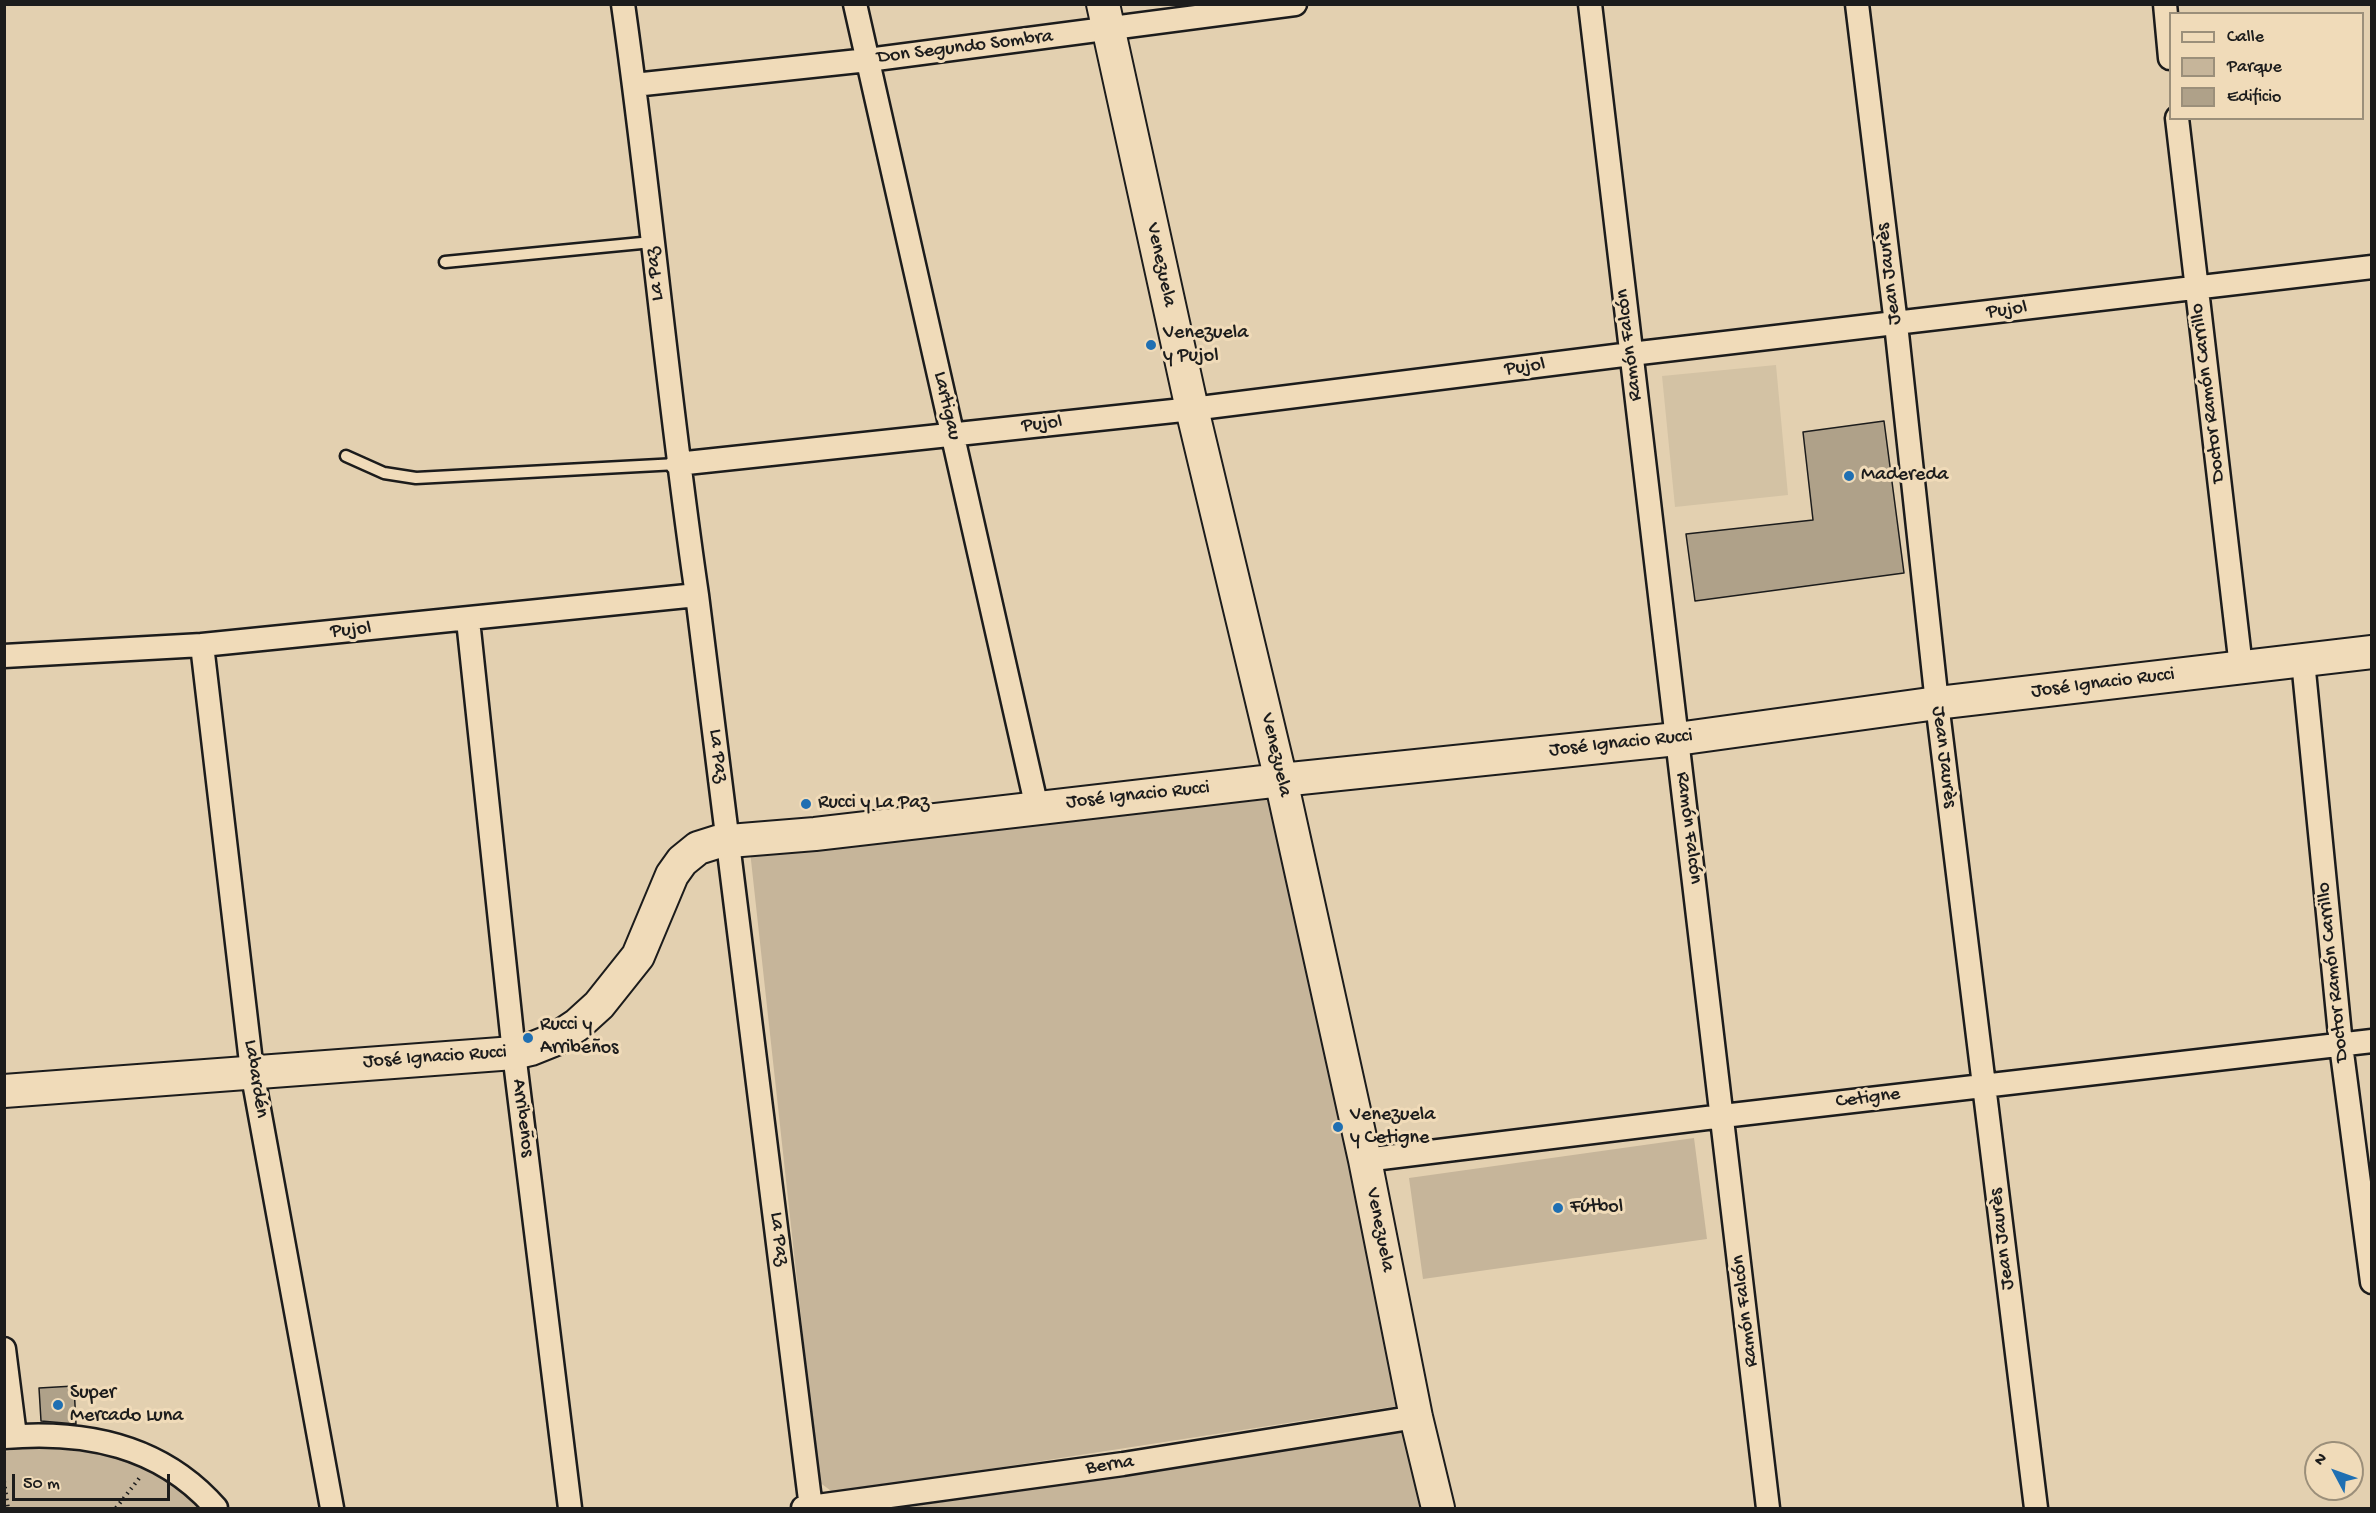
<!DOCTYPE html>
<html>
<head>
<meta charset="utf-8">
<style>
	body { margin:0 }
	#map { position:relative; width:2376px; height:1513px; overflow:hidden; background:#e3d0b0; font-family:"Gochi Hand",sans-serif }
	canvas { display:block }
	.frame { position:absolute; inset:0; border:6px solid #1c1c1c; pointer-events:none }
	.legend { position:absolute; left:2169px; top:12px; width:195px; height:108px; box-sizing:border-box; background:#f0dbb9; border:2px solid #9b8f7a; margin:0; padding:8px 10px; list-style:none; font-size:18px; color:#1c1c1c }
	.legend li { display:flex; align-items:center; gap:12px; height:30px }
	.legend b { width:30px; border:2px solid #9b8f7a }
	.north { position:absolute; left:2304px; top:1441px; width:60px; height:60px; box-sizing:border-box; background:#f0dbb9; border:2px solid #9b8f7a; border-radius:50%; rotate:311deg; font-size:16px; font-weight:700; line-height:24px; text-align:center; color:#1c1c1c }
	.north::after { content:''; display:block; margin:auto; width:21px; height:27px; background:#1f6fb2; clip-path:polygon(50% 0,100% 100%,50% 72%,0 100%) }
	.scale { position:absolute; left:12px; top:1474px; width:158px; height:27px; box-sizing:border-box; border:3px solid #1c1c1c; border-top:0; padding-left:8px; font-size:18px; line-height:21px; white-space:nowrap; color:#1c1c1c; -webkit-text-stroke:4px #f0dbb9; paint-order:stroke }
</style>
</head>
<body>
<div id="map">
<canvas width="2376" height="1513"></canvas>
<div class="frame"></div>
<ul class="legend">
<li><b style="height:8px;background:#f0dbb9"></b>Calle</li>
<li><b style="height:16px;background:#c6b59a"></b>Parque</li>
<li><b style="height:16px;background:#afa189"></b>Edificio</li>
</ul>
<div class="north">N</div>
<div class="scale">50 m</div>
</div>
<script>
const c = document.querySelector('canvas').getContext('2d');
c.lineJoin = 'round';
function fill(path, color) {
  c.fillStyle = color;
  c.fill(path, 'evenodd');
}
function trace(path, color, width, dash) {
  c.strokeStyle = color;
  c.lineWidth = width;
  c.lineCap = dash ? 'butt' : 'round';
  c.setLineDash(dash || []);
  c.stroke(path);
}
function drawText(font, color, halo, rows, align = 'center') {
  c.font = font + ' "Gochi Hand",sans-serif';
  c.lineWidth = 6;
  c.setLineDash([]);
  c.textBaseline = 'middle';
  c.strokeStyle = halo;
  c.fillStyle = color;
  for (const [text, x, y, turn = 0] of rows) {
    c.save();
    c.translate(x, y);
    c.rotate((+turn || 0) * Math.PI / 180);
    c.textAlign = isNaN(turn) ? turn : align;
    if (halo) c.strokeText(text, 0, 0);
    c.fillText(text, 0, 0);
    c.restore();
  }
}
const built = new Path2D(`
	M1776,365L1788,495L1675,507L1662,376Z`);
const green = new Path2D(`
	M1275,799L1404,1405L834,1493L819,1482L750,851Z
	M1694,1138L1707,1239L1423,1279L1409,1178Z
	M1410,1431L1425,1508H903Z
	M18,1449C50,1449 100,1449 129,1459C157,1469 181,1488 202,1508H5V1452Z`);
const building = new Path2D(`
	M1884,421L1904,573L1695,601L1686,534L1813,520L1803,432Z
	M74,1386L76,1424L41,1421L39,1388Z`);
const path = new Path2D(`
	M4,1481L8,1508
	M116,1508L141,1476`);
const lane = new Path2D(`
	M445,262L652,242
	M346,456L384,473L416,478L677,464`);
const street = new Path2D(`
	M623,4C651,201 668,399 697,595L811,1508
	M855,4L1037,808
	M1590,4L1768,1508
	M1857,4L1896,324L1937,703L2036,1508
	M2165,4L2170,58
	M634,85L868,60L1295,4
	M2177,118L2241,667
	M677,464L1192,409L1631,354L2372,267
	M468,620L514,1053L570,1508
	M202,645L252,1071L332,1508
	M4,656L202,645L697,595
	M2303,661L2341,1045L2372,1282
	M1365,1160L1723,1116L2372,1041
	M4,1349L15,1436
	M4,1437C85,1430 161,1445 216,1508
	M803,1508L1123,1464L1416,1417`);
const secondary = new Path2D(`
	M1103,4L1192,409L1281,780L1365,1160L1416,1417L1438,1508
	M4,1091L514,1053L531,1049L556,1039L577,1025L599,1005L638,956L672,875L682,861L698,848L717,842L815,834L1281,780L1677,739L1937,703L2372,652`);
const markers = [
	[1151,345,6,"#1f6fb2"],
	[1849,476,6,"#1f6fb2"],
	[806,804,6,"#1f6fb2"],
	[528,1038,6,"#1f6fb2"],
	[1338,1127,6,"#1f6fb2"],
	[1558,1208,6,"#1f6fb2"],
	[58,1405,6,"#1f6fb2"]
];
const streetNames = [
	["Don Segundo Sombra",965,48,-7],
	["Venezuela",1160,265,78],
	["La Paz",656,274,-96],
	["Jean Jaurès",1890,274,-97],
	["Pujol",2007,311,-7],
	["Ramón Falcón",1630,345,-97],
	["Pujol",1525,368,-7],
	["Doctor Ramón Carrillo",2209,393,-97],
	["Lartigau",946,406,77],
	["Pujol",1042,425,-6],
	["Pujol",351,631,-5],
	["José Ignacio Rucci",2103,684,-7],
	["José Ignacio Rucci",1621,744,-6],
	["Venezuela",1275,755,77],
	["La Paz",717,756,83],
	["Jean Jaurès",1943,757,83],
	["José Ignacio Rucci",1138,796,-6],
	["Ramón Falcón",1688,828,83],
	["Doctor Ramón Carrillo",2334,972,-96],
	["José Ignacio Rucci",435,1058,-4],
	["Labardén",255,1079,81],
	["Cetigne",1868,1099,-7],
	["Arribeños",522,1118,83],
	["Venezuela",1379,1230,79],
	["La Paz",778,1239,83],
	["Jean Jaurès",2003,1239,-97],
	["Ramón Falcón",1746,1311,-97],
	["Berna",1110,1466,-8]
];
const poiNames = [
	["Venezuela",1163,334],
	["y Pujol",1163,357],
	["Madereda",1861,476],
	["Rucci y La Paz",818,804],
	["Rucci y",540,1026],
	["Arribeños",540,1049],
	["Venezuela",1350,1116],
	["y Cetigne",1350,1139],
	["Fútbol",1570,1208],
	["Super",70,1394],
	["Mercado Luna",70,1417]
];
fill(built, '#d3c2a4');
fill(green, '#c6b59a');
fill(building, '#afa189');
trace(building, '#1c1c1c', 1.5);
trace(lane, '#1c1c1c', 15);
trace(street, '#1c1c1c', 27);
trace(secondary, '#1c1c1c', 36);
trace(path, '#1c1c1c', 4, [1.5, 4.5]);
trace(lane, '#f0dbb9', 10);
trace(street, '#f0dbb9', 22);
trace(secondary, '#f0dbb9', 32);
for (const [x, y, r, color] of markers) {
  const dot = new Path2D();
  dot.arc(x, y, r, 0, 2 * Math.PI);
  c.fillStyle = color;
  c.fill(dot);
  trace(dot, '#f0dbb9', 2);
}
drawText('20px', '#1c1c1c', '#f0dbb9', streetNames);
drawText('20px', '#1c1c1c', '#f0dbb9', poiNames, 'left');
</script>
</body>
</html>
